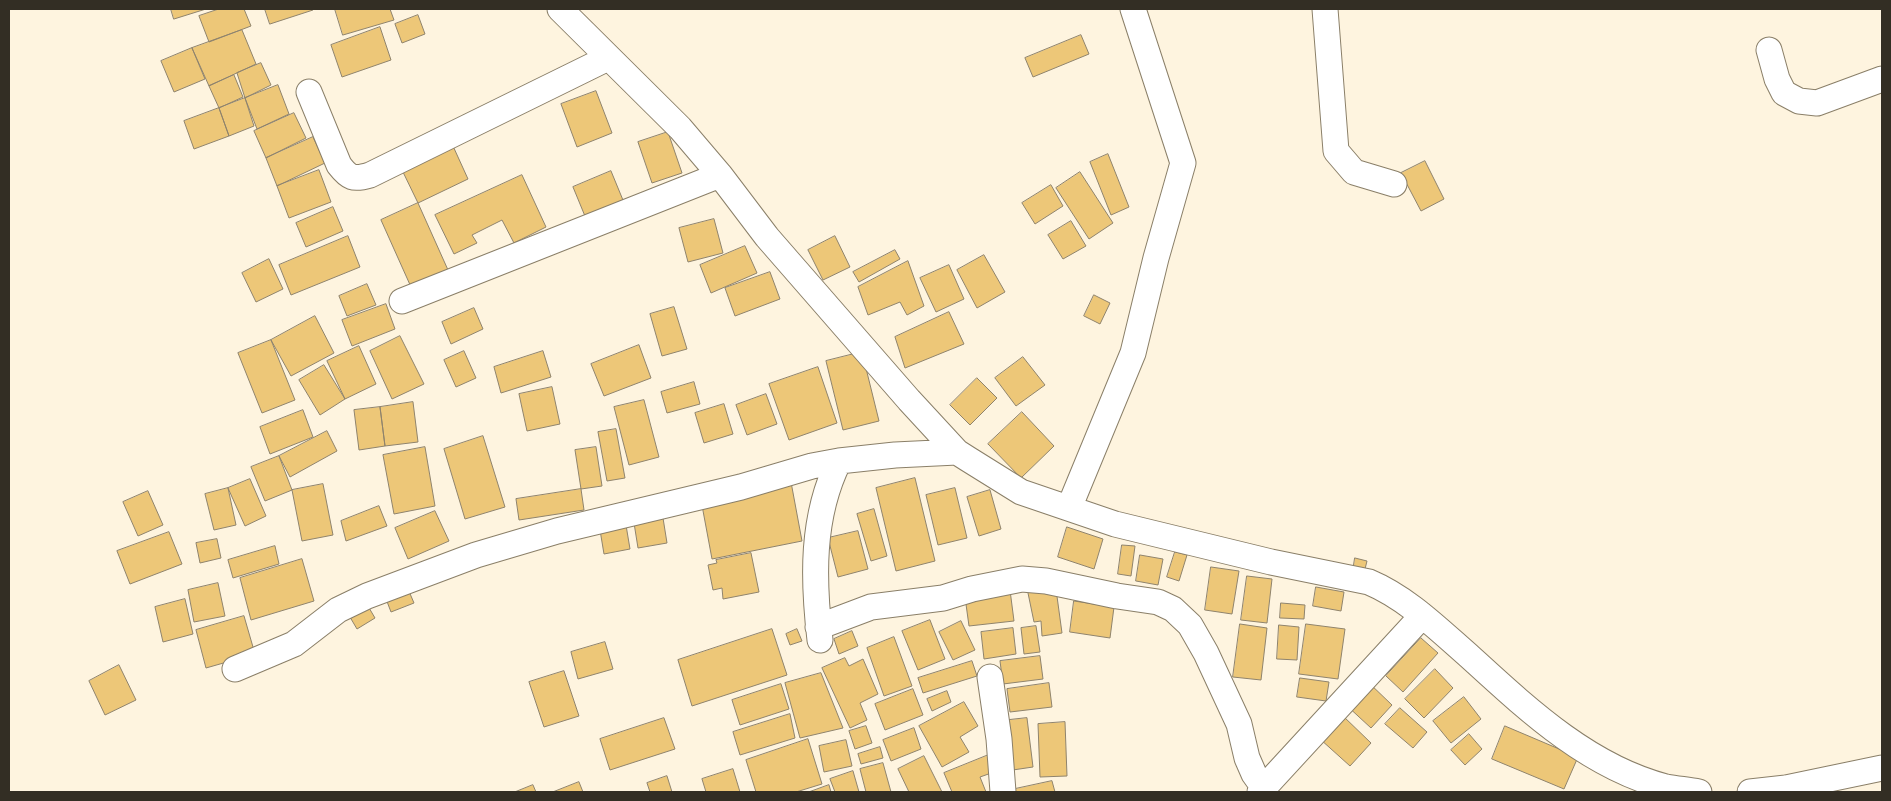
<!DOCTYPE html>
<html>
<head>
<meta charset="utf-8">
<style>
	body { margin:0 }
	#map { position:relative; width:1891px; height:801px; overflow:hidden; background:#fef4df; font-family:Raleway,sans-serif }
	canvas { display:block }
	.frame { position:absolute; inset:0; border:10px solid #332e24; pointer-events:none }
</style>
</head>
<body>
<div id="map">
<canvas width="1891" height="801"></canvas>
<div class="frame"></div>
</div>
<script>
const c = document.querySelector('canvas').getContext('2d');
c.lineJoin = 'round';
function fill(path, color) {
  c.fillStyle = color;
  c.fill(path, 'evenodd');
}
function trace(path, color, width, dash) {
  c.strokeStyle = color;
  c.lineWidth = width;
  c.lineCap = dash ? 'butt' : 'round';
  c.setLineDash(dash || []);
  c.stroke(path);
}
const building = new Path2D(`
	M171,9H206L174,19Z
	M219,9H244L251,26L209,42L199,16Z
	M265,9H313V10L270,24Z
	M335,9H390L394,20L343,35Z
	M418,15L425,34L402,43L395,24Z
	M380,27L391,60L342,77L331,45Z
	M242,30L256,64L209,86L192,48Z
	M1081,35L1089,54L1033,77L1025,58Z
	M192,48L205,79L174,92L161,61Z
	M261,63L271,85L245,98L237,73Z
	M234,75L243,97L219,108L209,86Z
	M278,85L289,114L257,129L245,98Z
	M596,91L612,133L577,147L561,104Z
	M245,98L254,126L229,136L219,108Z
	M219,108L229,136L194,149L184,121Z
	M294,113L306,138L266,158L254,131Z
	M668,132L682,173L652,183L638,142Z
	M313,137L325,163L277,186L266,158Z
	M453,146L468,179L418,203L402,170Z
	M1108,154L1129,207L1111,215L1090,162Z
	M1425,161L1444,199L1421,211L1401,173Z
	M319,170L331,202L289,218L277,186Z
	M611,171L625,205L587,221L573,187Z
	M1080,172L1113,223L1089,239L1056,188Z
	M522,175L546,227L514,243L502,220L472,235L477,243L454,254L435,215Z
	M1051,185L1063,206L1035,224L1022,203Z
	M418,203L448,270L411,287L381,220Z
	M333,207L343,231L306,247L296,223Z
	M714,219L723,253L688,262L679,228Z
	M1071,221L1086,246L1063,259L1048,235Z
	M348,236L360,267L291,295L279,265Z
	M835,236L850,267L823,280L808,250Z
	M745,246L757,273L711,293L700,265Z
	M895,250L900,259L859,282L853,272Z
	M984,255L1005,292L977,308L957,270Z
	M269,259L283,289L256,302L242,273Z
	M908,261L924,306L907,315L900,302L868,315L858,287Z
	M949,265L964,299L936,312L920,278Z
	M770,272L780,299L735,316L725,288Z
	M367,284L376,305L347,316L339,296Z
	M1094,295L1110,303L1100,324L1084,316Z
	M386,304L395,329L352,346L342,320Z
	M674,307L687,349L662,356L650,314Z
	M474,308L483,329L451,344L442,322Z
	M949,312L964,344L905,368L895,337Z
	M315,316L334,353L291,376L271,340Z
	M400,336L424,384L392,399L370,351Z
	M271,340L295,400L262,413L238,353Z
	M639,345L651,378L604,396L591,364Z
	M359,346L376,384L345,399L327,361Z
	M464,351L476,378L456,387L444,360Z
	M543,351L551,377L501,393L494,367Z
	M862,352L879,421L843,430L826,361Z
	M1023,357L1045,385L1016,406L995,378Z
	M324,365L345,399L320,415L299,380Z
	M818,367L837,423L789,440L769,384Z
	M977,378L997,398L970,425L950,405Z
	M694,382L700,404L667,413L661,392Z
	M552,387L560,424L527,431L519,394Z
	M766,394L777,424L747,435L736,405Z
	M644,400L659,457L629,465L614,407Z
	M413,402L418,442L385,446L380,407Z
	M724,404L733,434L704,443L695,413Z
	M380,407L385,446L359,450L354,410Z
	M303,410L313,437L270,454L260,427Z
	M1022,412L1054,446L1021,478L988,444Z
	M616,429L625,478L607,481L598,432Z
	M327,431L337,451L290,477L279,456Z
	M483,436L505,507L465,519L444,449Z
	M425,447L435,506L394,514L383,455Z
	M596,447L602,486L581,489L575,450Z
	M279,456L292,490L265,501L251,467Z
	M915,478L935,561L896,571L876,488Z
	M250,479L266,516L245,526L228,488Z
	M791,482L802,541L712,559L701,500Z
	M323,484L333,535L302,541L292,490Z
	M228,488L236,525L214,530L205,494Z
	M955,488L967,538L938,545L926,495Z
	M581,489L584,510L519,520L516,499Z
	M990,490L1001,529L979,536L967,497Z
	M148,491L163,525L138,536L123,502Z
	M379,506L387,526L346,541L341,521Z
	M874,509L887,556L871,561L857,514Z
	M435,511L449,541L408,559L395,528Z
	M663,518L667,543L638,548L634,523Z
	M626,525L630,549L604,554L600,530Z
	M1067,527L1103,539L1094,569L1058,557Z
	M858,531L868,569L838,577L828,538Z
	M169,532L182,564L130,584L117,551Z
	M217,539L221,558L200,563L196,543Z
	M1122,545L1135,546L1131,576L1118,574Z
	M275,546L279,564L233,578L228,560Z
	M1175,552L1187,555L1179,581L1167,577Z
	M751,553L759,592L723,599L722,588L713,590L708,565L717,563L716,560Z
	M1140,555L1163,559L1158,585L1136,581Z
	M1355,558L1367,561L1364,573L1353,571Z
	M302,559L314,601L251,620L240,578Z
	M1211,567L1239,571L1232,614L1205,610Z
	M1247,576L1272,579L1267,623L1241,620Z
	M405,582L414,603L391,612L383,591Z
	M218,583L225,616L194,622L188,590Z
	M1316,587L1344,592L1341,611L1313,606Z
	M1056,589L1062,633L1042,636L1041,621L1034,622L1028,593Z
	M1010,590L1014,621L969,626L965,597Z
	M185,599L193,634L163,642L155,607Z
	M365,601L375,618L357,629L347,612Z
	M1074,601L1114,607L1110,638L1070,632Z
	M1281,603L1305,605L1304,619L1280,618Z
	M244,616L255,654L206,668L196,630Z
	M930,620L945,659L918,670L902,631Z
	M961,621L975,650L953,660L939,632Z
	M1240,624L1267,628L1261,680L1233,677Z
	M1306,624L1345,629L1338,679L1299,674Z
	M1279,625L1299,627L1297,660L1277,659Z
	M1036,626L1040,652L1024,654L1021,628Z
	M1013,628L1016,654L984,659L981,632Z
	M772,629L787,675L692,706L678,660Z
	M797,629L802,641L790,645L786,634Z
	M852,631L858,646L839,654L834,639Z
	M894,637L912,686L884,696L867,648Z
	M1421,638L1438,653L1403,692L1386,676Z
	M605,642L613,669L578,679L571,652Z
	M1040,656L1043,679L1003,684L1000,661Z
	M845,658L849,666L863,659L878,694L860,703L867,720L850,728L822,668Z
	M972,661L977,676L923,693L918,678Z
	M119,665L136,700L105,715L89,681Z
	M1435,669L1453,688L1424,718L1405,699Z
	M564,671L579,716L544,727L529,682Z
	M821,673L843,728L800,738L785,683Z
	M1300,678L1329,682L1326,701L1297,697Z
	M1367,681L1392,705L1371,728L1345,704Z
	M1049,683L1052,707L1010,712L1007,689Z
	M781,684L789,709L740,725L732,700Z
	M913,689L923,715L885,730L875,704Z
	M947,691L951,702L932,711L927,699Z
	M1464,697L1481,719L1451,743L1433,721Z
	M964,702L978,726L960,737L969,752L942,767L919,726Z
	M1400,708L1427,732L1413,748L1385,724Z
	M790,714L795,738L740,755L733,732Z
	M1342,715L1371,743L1350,766L1320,739Z
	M664,718L675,749L610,770L600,739Z
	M1027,718L1033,767L1006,771L1000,721Z
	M1065,722L1067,776L1040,777L1038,724Z
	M866,726L872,743L855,749L849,731Z
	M1505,726L1578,757L1564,789L1492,759Z
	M914,728L921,749L891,761L883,740Z
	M1469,734L1482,749L1465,765L1451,750Z
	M808,739L822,784L796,792H756L746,760Z
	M846,740L852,766L824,772L819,746Z
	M880,747L883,758L861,764L858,754Z
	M991,754L997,771L980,777L986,792H952L944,773Z
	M924,756L942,792H909L898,769Z
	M883,763L891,792H866L860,769Z
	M733,769L740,792H706L702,779Z
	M853,771L859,792H835L830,779Z
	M667,776L672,792H650L647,783Z
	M1052,781L1055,792H1015V789Z
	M579,782L583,792H553Z
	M533,785L536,792H515Z
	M829,785L831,792H809Z`);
const street = new Path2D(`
	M560,9L680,128L720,175L767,237L909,400L957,452L968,459L1021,492L1115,524L1271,562L1369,582C1407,598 1438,629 1469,656C1526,708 1588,767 1666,787C1677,789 1688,790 1699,792
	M1325,9L1336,151L1354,172L1394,184
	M1769,50L1777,79L1784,93L1799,101L1817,103L1882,79
	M309,92L339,165C349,178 353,180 370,175L608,58
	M402,301L720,175
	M1069,508L1133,353L1156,258L1183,163L1133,9
	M818,627L871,607L943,598L972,589L1022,579L1046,581L1117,596L1158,602L1173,609L1190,625L1206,653L1239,724L1247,758L1254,774L1264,788
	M820,640C813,580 811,517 839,461
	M235,669L294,644L338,610L367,596L476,555L557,531L741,487L812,466L839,461L895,455L957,452
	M990,677L999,739L1003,792
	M1260,792L1422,616
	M1750,792L1786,788L1882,768`);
fill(building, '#edc778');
trace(building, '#8f836c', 1);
trace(street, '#8a7f68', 27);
trace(street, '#fff', 25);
</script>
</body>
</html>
